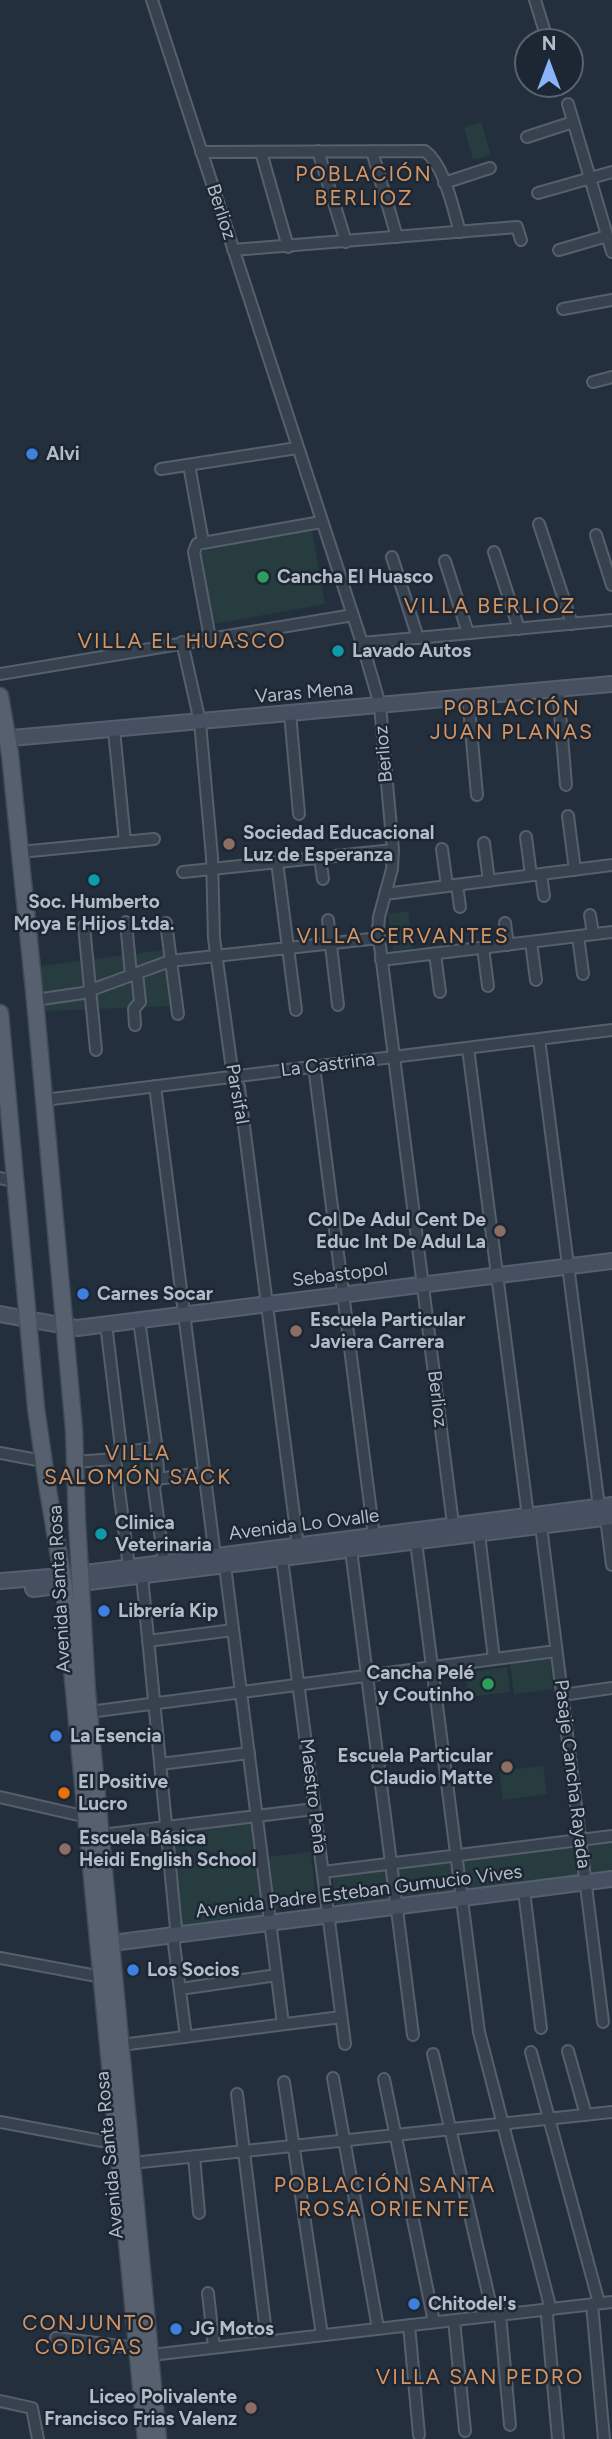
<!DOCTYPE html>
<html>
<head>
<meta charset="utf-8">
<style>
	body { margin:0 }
	#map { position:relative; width:612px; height:2439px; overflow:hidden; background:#242f3e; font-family:Figtree,sans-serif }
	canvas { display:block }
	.north { position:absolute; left:514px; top:28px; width:70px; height:70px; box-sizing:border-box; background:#1d2633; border:2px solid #59626f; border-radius:50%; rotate:0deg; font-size:19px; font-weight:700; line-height:28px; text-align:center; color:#b4bcc9 }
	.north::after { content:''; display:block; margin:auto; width:24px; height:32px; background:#8ab4f8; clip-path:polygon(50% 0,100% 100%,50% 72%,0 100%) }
</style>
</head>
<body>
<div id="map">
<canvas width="612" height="2439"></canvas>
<div class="north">N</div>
</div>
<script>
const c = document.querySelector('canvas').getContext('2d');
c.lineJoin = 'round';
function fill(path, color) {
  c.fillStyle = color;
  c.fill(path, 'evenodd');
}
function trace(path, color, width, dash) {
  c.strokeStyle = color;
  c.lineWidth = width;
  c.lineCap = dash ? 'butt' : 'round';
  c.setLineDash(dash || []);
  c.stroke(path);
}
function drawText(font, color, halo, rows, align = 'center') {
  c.font = font + ' Figtree,sans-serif';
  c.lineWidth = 5;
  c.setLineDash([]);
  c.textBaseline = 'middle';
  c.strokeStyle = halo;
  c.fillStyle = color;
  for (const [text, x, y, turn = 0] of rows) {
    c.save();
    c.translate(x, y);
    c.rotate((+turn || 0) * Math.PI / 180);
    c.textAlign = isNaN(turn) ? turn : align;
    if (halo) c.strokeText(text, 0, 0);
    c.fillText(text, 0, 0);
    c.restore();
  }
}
const green = new Path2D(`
	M481,122L491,155L473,160L464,127Z
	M312,530L325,604L214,624L200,551Z
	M408,911L413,948L393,951L388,914Z
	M164,950L165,959L82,990L44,995L40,966Z
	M166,966L171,1006L46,1011L45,1002Z
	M153,1451L154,1473L150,1484L121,1487V1458L126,1452Z
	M550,1658L553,1689L514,1694L510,1663Z
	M507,1667L510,1692L468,1697L465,1673Z
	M543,1766L547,1794L503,1800L499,1771Z
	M252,1819L266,1916L183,1930L178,1926L171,1827Z
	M612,1837V1871L337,1907L332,1873Z
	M311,1852L316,1904L272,1910L266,1857Z`);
const street = new Path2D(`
	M152,0L362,643L380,705L393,850L392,869L379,917L378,930L454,1532
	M535,0L548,42
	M568,104L612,252
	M527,137L573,122
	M318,151L346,242
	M372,151L397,237
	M201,152L425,151C445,166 453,209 460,232
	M261,152L288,247
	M444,183L490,168
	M538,193L612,172
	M233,250L517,227L521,240
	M559,250L607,236
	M563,309L612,300
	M593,382L612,377
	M189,465L203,542
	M161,469L297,448
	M539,524L572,624
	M596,535L612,585
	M494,552L519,629
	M392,557L418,638
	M445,561L468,633
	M210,638L194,552L197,544L321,522
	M182,642L200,722L212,857L214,938L233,1077L239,1087L298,1546
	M362,643L612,620
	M0,674L353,615
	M558,689L566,785
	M468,697L477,795
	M290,713L299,814
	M114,730L125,842
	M568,816L575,870
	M526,837L531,875
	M484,843L489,881
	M442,849L447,886
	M20,852L154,839
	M320,857L323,879
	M277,862L296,1010
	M183,872L393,850
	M541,874L544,896
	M457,885L460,907
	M385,894L612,865
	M590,915L593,934
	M328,920L338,1005
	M126,922L131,975
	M166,923L178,1014
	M505,923L508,945
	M84,926L96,1050
	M578,936L583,974
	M531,942L536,980
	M483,948L488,986
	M435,954L440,992
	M381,960L612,932
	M35,1000L83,993L170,961L379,938
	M135,1025L134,1009L140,1002L137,973
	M539,1039L599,1507
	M468,1048L528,1516
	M314,1066L374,1536
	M155,1086L215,1556
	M44,1100L612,1030
	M0,1178L16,1182
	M139,1320L156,1443L158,1471L154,1488L164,1563
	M106,1324L121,1448L115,1459L129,1567
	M0,1453L43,1461
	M118,1453L155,1448
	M75,1462L115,1459
	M156,1479L204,1473
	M606,1518L612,1565
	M541,1526L603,2022
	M479,1534L494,1659
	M416,1542L479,2032L549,2302L547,2316L558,2439
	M351,1550L413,2035
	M281,1551L345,2044
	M225,1566L283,2024
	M142,1576L176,1928L174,1944L186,2037
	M148,1641L233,1630
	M562,1695L612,1688
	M89,1712L556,1651
	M160,1764L249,1753
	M0,1797L87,1817
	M101,1835L314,1809
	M323,1872L612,1836
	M524,1891L541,2028
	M0,1958L102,1977
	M180,1989L277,1975
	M121,2045L341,2017
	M568,2051L586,2115
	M531,2052L599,2303
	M433,2054L493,2315
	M333,2078L378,2328
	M384,2079L434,2322
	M284,2082L322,2335
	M237,2094L267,2341
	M0,2122L118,2144
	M194,2156L199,2213
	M132,2163L612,2112
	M208,2293L214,2347
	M592,2304L604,2439
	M500,2314L510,2425
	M454,2320L465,2431
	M409,2325L419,2435
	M56,2338L137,2348
	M151,2355L612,2302
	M0,2401L32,2408L38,2439`);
const secondary = new Path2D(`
	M0,739L612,684
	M0,1314L77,1328L612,1261
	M0,1581L62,1576L612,1505
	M33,1589L612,1517
	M109,1952L112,1943L612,1879`);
const primary = new Path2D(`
	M0,696L10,754L35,1000L74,1430L77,1522L87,1692L158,2439
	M0,1013L36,1408L47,1484L64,1586L146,2439`);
const markers = [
	[32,454,7,"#3f7fe0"],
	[263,577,7,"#2e9e5b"],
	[338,651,7,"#0f9aa8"],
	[229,844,7,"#8d6e63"],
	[94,880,7,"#0f9aa8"],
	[500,1231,7,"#8d6e63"],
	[83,1294,7,"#3f7fe0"],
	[296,1331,7,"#8d6e63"],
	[101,1534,7,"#0f9aa8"],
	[104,1611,7,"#3f7fe0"],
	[488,1684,7,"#2e9e5b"],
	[56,1736,7,"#3f7fe0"],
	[507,1767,7,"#8d6e63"],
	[64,1793,7,"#e8710a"],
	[65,1849,7,"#8d6e63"],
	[133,1970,7,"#3f7fe0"],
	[414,2304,7,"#3f7fe0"],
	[176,2329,7,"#3f7fe0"],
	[251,2408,7,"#8d6e63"]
];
const streetNames = [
	["Berlioz",221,212,72],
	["Varas Mena",304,693,-5],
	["Berlioz",384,754,-95],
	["La Castrina",328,1065,-7],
	["Parsifal",237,1094,80],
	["Sebastopol",340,1275,-7],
	["Berlioz",437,1399,83],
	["Avenida Lo Ovalle",304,1525,-7],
	["Avenida Santa Rosa",60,1589,-93],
	["Pasaje Cancha Rayada",572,1774,83],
	["Maestro Peña",313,1796,83],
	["Avenida Padre Esteban Gumucio Vives",359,1892,-7],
	["Avenida Santa Rosa",110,2155,-95]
];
const poiNames = [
	["Alvi",46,454],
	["Cancha El Huasco",277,577],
	["Lavado Autos",352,651],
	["Sociedad Educacional",243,833],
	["Luz de Esperanza",243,855],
	["Soc. Humberto",94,902,"center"],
	["Moya E Hijos Ltda.",94,924,"center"],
	["Col De Adul Cent De",486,1220,"right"],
	["Educ Int De Adul La",486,1242,"right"],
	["Carnes Socar",97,1294],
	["Escuela Particular",310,1320],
	["Javiera Carrera",310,1342],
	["Clinica",115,1523],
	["Veterinaria",115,1545],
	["Librería Kip",118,1611],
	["Cancha Pelé",474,1673,"right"],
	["y Coutinho",474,1695,"right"],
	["La Esencia",70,1736],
	["Escuela Particular",493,1756,"right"],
	["Claudio Matte",493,1778,"right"],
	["El Positive",78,1782],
	["Lucro",78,1804],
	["Escuela Básica",79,1838],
	["Heidi English School",79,1860],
	["Los Socios",147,1970],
	["Chitodel's",428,2304],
	["JG Motos",190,2329],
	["Liceo Polivalente",237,2397,"right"],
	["Francisco Frias Valenz",237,2419,"right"]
];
const neighbourhoodNames = [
	["POBLACIÓN",364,175],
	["BERLIOZ",364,199],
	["VILLA BERLIOZ",490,607],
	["VILLA EL HUASCO",182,642],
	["POBLACIÓN",512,709],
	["JUAN PLANAS",512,733],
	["VILLA CERVANTES",403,937],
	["VILLA",138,1454],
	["SALOMÓN SACK",138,1478],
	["POBLACIÓN SANTA",385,2186],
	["ROSA ORIENTE",385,2210],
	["CONJUNTO",89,2324],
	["CODIGAS",89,2348],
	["VILLA SAN PEDRO",480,2378]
];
fill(green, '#263c3f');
trace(street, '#565f6c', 14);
trace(secondary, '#565f6c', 18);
trace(primary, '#414a57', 19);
trace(street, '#38414e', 10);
trace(secondary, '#465061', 14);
trace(primary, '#56606e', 16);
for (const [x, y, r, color] of markers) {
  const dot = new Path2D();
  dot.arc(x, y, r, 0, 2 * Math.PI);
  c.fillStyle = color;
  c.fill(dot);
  trace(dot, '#1d2633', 2.5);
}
drawText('19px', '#b4bcc9', '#1d2633', streetNames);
drawText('bold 19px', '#b4bcc9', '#1d2633', poiNames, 'left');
c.letterSpacing = '2px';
drawText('21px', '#d59563', '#1d2633', neighbourhoodNames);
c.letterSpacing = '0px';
</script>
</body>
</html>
